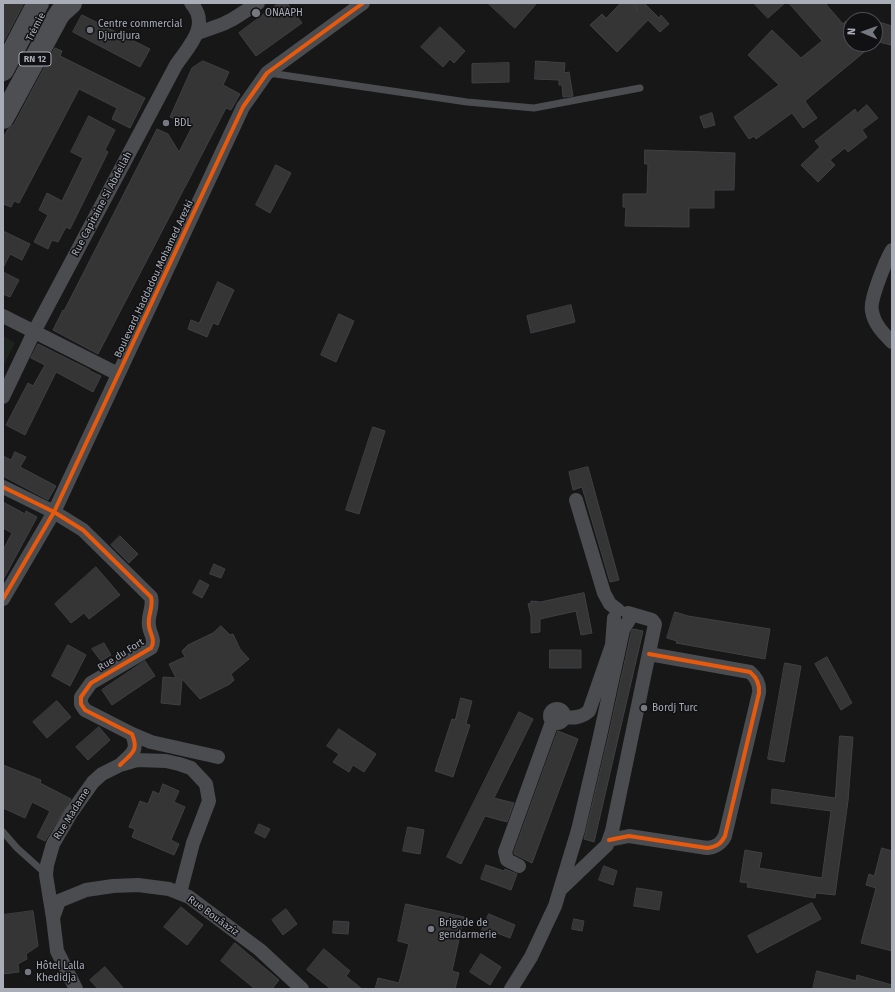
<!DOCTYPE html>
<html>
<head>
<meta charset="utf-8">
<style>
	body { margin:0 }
	#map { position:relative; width:895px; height:992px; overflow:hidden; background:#171717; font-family:"Fira Sans",sans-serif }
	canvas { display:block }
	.frame { position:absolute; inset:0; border:4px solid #a8adb8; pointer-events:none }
	.north { position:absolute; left:843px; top:12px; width:40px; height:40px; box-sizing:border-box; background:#111113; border:1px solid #4d4f55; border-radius:50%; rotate:272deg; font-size:11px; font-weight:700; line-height:16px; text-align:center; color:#a8adb8 }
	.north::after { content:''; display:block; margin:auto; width:14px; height:18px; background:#757880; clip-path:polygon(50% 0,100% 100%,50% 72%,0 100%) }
</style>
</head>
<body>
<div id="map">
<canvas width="895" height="992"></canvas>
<div class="frame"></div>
<div class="north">N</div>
</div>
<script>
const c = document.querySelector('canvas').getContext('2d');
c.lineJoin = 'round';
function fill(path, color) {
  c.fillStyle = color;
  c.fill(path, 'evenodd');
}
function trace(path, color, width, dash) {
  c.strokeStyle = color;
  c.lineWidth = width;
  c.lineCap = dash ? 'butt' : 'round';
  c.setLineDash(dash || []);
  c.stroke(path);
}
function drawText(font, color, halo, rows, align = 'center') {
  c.font = font + ' "Fira Sans",sans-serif';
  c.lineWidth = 3;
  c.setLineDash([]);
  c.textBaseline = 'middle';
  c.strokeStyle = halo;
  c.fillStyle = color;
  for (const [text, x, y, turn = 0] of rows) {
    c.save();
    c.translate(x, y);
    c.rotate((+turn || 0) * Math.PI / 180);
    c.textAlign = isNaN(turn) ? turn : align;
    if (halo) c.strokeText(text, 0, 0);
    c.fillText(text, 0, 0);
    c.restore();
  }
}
const green = new Path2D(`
	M3,336L15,343L3,366Z`);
const building = new Path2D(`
	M3,3H24L3,43Z
	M279,3H287L302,23L256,56L239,33Z
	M488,3H537L515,28Z
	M621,3H631L638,11L633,3H644L659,18L661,15L669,24L660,32L648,20L617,52L590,25L602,14L606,18Z
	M754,3H785L768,18Z
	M789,3H825L843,24L846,21L851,27V44H874L805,101L817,118L803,128L792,113L756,139L754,136L749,139L734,117L779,85L748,55L772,30L801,58L822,41Z
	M82,15L150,49L140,67L73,32Z
	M879,22L892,26L891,45L875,41Z
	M440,27L465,51L454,63L450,59L443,67L421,47Z
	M55,48L62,51L60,56L145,98L130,128L112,119L117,108L79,89L19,203L14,201L11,207L3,204V138L8,129L14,124Z
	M203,61L229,72L223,85L240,94L231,110L226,108L98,354L53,330L63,310L64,311L157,129L168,134L179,152L192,127L170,117L192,68Z
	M536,61L565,63L564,73L569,72L573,96L563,97L562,85H559V80L535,79Z
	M509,63V82L472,83V64Z
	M867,105L878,118L862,130L867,137L848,152L845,148L830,160L835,165L818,182L801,165L820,147L815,141L855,109L857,113Z
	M712,113L715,125L704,128L700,117Z
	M89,116L115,130L105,150L108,152L70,229L66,227L58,242L52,240L48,249L34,242L48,215L39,210L47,193L62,201L83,158L71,152Z
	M645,150L735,153L734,190H714V208H689V227L625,226L626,207H623V194H647L648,164H645Z
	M276,165L291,173L270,213L256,205Z
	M3,231L30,244L22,260L10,254L3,268Z
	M3,272L19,280L10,297L3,294Z
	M218,282L234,290L218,325L213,323L207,337L188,329L191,320L199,323Z
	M571,305L575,322L531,333L527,316Z
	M339,314L354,321L336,362L321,355Z
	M38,344L90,370V371L101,376L93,392L56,372L25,435L6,425L28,383L33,386L45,365L31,358Z
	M373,427L385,431L359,514L346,510Z
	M15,452L26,457L20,467L56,486L48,500L3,476V456L11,460Z
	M588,467L619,580L610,582L582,487L573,490L569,472Z
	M3,502L25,514L26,511L37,517L3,580V550L12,533L3,528Z
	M120,536L138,554L129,563L111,545Z
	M214,564L225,569L221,578L210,574Z
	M96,567L120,595L89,619L84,613L71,623L55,604Z
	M200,580L209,585L202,598L193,593Z
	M584,593L592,633L581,635L576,611L540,619V632L531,633V616L528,604L531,603V601L540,602Z
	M675,612L688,616L770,629L765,659L676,643L677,641L667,638Z
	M221,626L230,635L233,634L240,649L249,659L231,674L234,680L230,684L200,699L182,679L180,705L161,703L163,677L176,678L169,664L185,657L182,651L188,645L213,633Z
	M633,629L643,631L594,842L584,839L608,738L631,633Z
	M104,643L111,655L101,661L92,649Z
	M68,645L86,655L70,686L52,676Z
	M550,650H581V668H550Z
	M827,657L852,703L841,710L815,664Z
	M145,661L155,676L112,705L102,690Z
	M785,663L801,666L784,762L768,759Z
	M461,698L472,701L466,724L470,725L453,777L435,771L452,719L455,720Z
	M57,701L71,717L47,738L33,722Z
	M519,712L533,719L494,798L514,803L507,822L485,816L461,864L447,857Z
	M99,727L110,740L88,760L76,747Z
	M339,729L376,754L364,772L353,765L349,772L333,762L339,754L327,746Z
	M558,731L578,739L532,863L514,854V852Z
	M840,736L853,737L848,801L835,895L816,893L815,898L747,887L748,883L740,882L745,850L762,853L759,868L822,878L831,811L771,803L772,789L835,798Z
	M3,765L41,780L40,783L71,799L45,841L37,837L50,811L32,802L25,818L3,808Z
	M163,784L179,791L174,802L185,807L171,840L179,844L174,855L132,837L135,829L129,827L140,801L148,804L153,791L159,794Z
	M259,824L270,829L265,838L255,833Z
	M408,827L424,830L420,854L403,851Z
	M882,848L892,851V951L861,943L876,888L866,885L869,874L874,876Z
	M486,865L504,871L505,869L517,874L511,890L481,879Z
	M604,866L617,871L613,885L599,880Z
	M637,888L662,892L659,910L634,906Z
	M812,903L821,919L757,953L748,936Z
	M406,904L464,917L452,971L459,973L455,989H375L378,978L399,983L409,944L398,941Z
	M181,907L203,925L187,945L164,927Z
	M286,909L297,924L283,935L272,920Z
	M33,911L38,946L26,954L27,959L18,964L19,972L3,974V915Z
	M489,914L515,925L510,938L497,933L496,935L482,930Z
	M574,919L584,921L582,931L572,929Z
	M334,921L349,922L348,934L333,933Z
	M235,943L279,980L272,989H255L221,961Z
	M324,949L350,971L346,976L362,989H331L307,970Z
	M481,954L501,967L490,985L470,972Z
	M105,967L124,989H98L90,980Z
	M817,971L856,981L857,975L892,985V989H813Z`);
const service = new Path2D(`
	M269,73L467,102L534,108L640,88
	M3,832L17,848L46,874`);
const minor = new Path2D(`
	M198,33L223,24L233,19L258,3
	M892,250C886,260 869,301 872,311C874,324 883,333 892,342
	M3,316L118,374
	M3,397L34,332L176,65C189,46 211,25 191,3
	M3,487L54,512L83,530L151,597C154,607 147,616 149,626C150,635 156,639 151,648L91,683L81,697V704L85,710L132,734C139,751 132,753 120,765
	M576,500L604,593L610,604L618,610
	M3,599L54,512L243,107L267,73L363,3
	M550 716a7 7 0 1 1 14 0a7 7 0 1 1-14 0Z
	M564,717C574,718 581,718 589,711L612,645L614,618
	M132,734L151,742L218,757
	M609,840L629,836L707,848C716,847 721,844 725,836L759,693C760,684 757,678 750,672L649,654
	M519,866L507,860L505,852L552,722
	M561,889L607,845L612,831L655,624L652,620L628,613
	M53,918L46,875L47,865L53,844L71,813L93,782L102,774L120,765L137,760L166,761L179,764L191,768L206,784L209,801L193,843L180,893
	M76,989L57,951L53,918L59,901L86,890L113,886L138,885L169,889L189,897L260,950L302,989
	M511,989L531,957L555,906L578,830L600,736L623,630L629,620`);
const primary = new Path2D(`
	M3,70L38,3
	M3,118L57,18L61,12L71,3`);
const cycleway = new Path2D(`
	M3,487L54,512L83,530L151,597C154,607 147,616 149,626C150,635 156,639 151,648L91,683L81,697V704L85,710L132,734C139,751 132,753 120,765
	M3,599L54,512L243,107L267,73L363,3
	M609,840L629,836L707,848C716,847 721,844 725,836L759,693C760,684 757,678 750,672L649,654`);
const markers = [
	[256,13,5,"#757880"],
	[90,30,4,"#757880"],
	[166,123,4,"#757880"],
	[644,708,4,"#757880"],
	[431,929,4,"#757880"],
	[28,972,4,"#757880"]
];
const shields = [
	[35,59,32]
];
const shieldNames = [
	["RN 12",35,59]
];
const poiNames = [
	["ONAAPH",265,13],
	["Centre commercial",98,24],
	["Djurdjura",98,36],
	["BDL",174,123],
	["Bordj Turc",652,708],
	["Brigade de",439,923],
	["gendarmerie",439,935],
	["Hôtel Lalla",36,966],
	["Khedidja",36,978]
];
const streetNames = [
	["Trémie",36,27,-63],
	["Rue Capitaine Si Abdellah",102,204,-62],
	["Boulevard Haddadou Mohamed Arezki",154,279,-65],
	["Rue du Fort",121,655,-32],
	["Rue Madame",72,814,-58],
	["Rue Bouâaziz",213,916,36]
];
fill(green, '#1d241e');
fill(building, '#353536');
trace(building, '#3f4043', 1);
trace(service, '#4b4c50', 7);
trace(minor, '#4b4c50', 14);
trace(primary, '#4d4f52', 22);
trace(cycleway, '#e8590c', 4);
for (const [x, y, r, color] of markers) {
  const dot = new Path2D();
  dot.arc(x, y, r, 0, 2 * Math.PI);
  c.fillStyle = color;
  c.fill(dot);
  trace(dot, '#111113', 1.5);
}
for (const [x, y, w] of shields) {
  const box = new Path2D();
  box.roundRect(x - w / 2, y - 7, w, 14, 3);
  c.fillStyle = '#111113';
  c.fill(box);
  trace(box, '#a8adb8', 1);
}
drawText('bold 9px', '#a8adb8', null, shieldNames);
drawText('10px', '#a8adb8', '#111113', poiNames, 'left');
drawText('10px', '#a8adb8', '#111113', streetNames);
</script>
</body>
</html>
